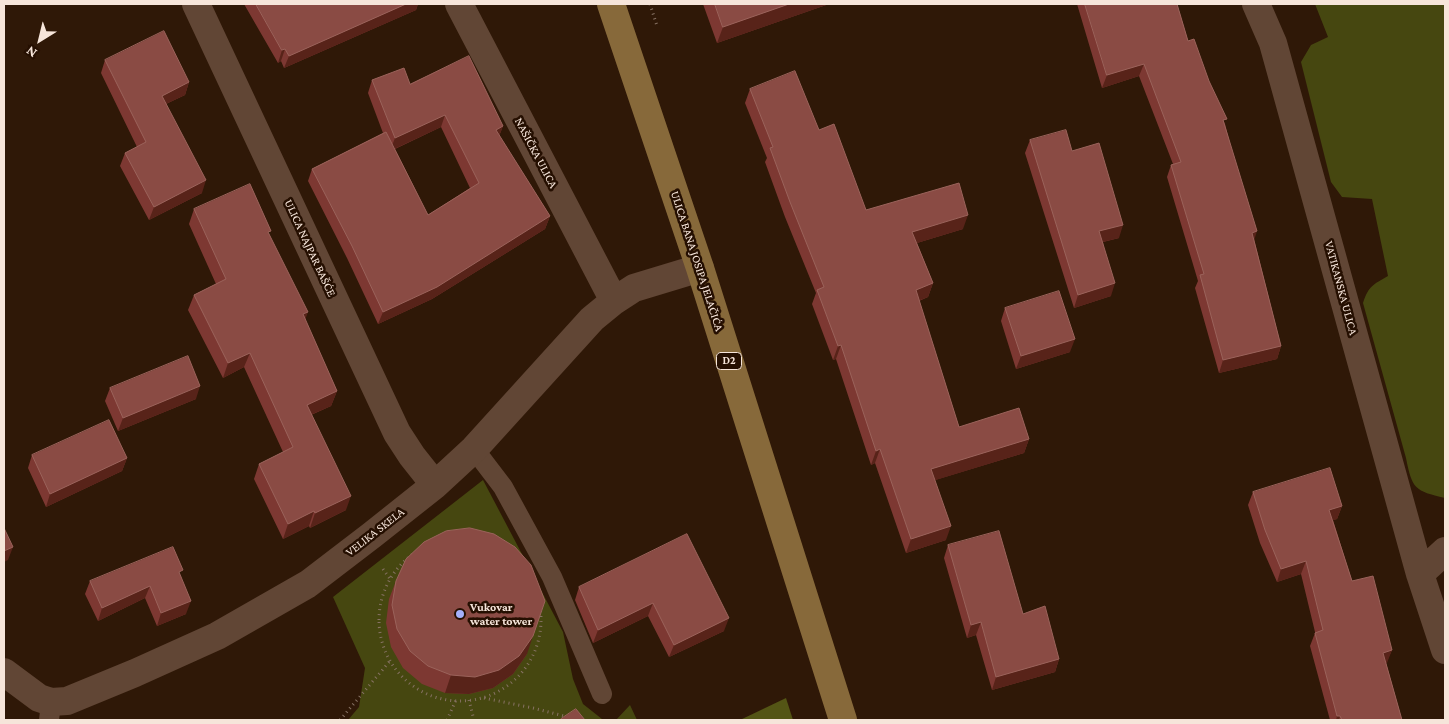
<!DOCTYPE html>
<html>
<head>
<meta charset="utf-8">
<style>
	body { margin:0 }
	#map { position:relative; width:1449px; height:724px; overflow:hidden; background:#2f1807; font-family:"Crimson Pro",serif }
	canvas { display:block }
	.frame { position:absolute; inset:0; border:5px solid #f6e5da; pointer-events:none }
	.north { position:absolute; left:15px; top:15px; width:50px; height:50px; -webkit-text-stroke:4px #250f01; paint-order:stroke; rotate:216deg; font-size:14px; font-weight:700; line-height:20px; text-align:center; color:#f6e5da }
	.north::after { content:''; display:block; margin:auto; width:18px; height:22px; background:#f6e5da; clip-path:polygon(50% 0,100% 100%,50% 72%,0 100%) }
</style>
</head>
<body>
<div id="map">
<canvas width="1449" height="724"></canvas>
<div class="frame"></div>
<div class="north">N</div>
</div>
<script>
const c = document.querySelector('canvas').getContext('2d');
c.lineJoin = 'round';
function fill(path, color) {
  c.fillStyle = color;
  c.fill(path, 'evenodd');
}
function trace(path, color, width, dash) {
  c.strokeStyle = color;
  c.lineWidth = width;
  c.lineCap = dash ? 'butt' : 'round';
  c.setLineDash(dash || []);
  c.stroke(path);
}
function drawText(font, color, halo, rows, align = 'center') {
  c.font = font + ' "Crimson Pro",serif';
  c.lineWidth = 5;
  c.setLineDash([]);
  c.textBaseline = 'middle';
  c.strokeStyle = halo;
  c.fillStyle = color;
  for (const [text, x, y, turn = 0] of rows) {
    c.save();
    c.translate(x, y);
    c.rotate((+turn || 0) * Math.PI / 180);
    c.textAlign = isNaN(turn) ? turn : align;
    if (halo) c.strokeText(text, 0, 0);
    c.fillText(text, 0, 0);
    c.restore();
  }
}
const green = new Path2D(`
	M1315,4H1445V498C1415,491 1412,489 1406,458L1363,303C1369,285 1373,285 1388,276L1372,199L1342,197L1331,182L1301,62L1311,45L1328,37Z
	M483,480L563,632L573,679L583,704L602,719L606,720H348L359,707L365,668L333,597Z
	M630,705L637,720H616Z`);
const forest = new Path2D(`
	M786,698L793,720H740Z`);
const path = new Path2D(`
	M650,4L657,26
	M379 620a81 81 0 1 1 162 0a81 81 0 1 1-162 0Z
	M383,569L390,579
	M484,698L533,708L568,717
	M469,700L474,720
	M340,720L390,661
	M447,720L456,700`);
const lane = new Path2D(`
	M474,449L503,487L552,577L602,694
	M49,720L51,702`);
const street = new Path2D(`
	M196,4L397,433L412,456L435,485
	M459,4L614,301
	M1256,4L1273,43L1420,574L1445,650
	M1420,574L1445,551
	M4,672L39,698L51,702L67,701L135,673L217,636L308,584L372,535L435,485L474,449L592,319L614,301L634,288L700,268`);
const primary = new Path2D(`
	M611,4L700,268L843,720`);
const wall = new Path2D(`
	M244,4H418L416,10L284,68L281,61L278,63Z
	M703,4H829L717,43Z
	M1077,4H1177L1188,41L1225,124L1281,346L1277,359L1219,373L1195,288L1198,281L1167,177L1171,165L1173,164L1139,76L1102,88Z
	M105,60L189,82L185,95L166,104L202,193L149,220L120,166L125,153L137,147L101,73Z
	M372,80L410,84L503,126L499,136L550,216L545,229L432,299L378,324L347,258L308,181L312,169L383,133L368,93ZM441,127L470,188L428,215L395,149Z
	M750,89L819,130L866,210L963,229L917,243L933,283L928,297L919,301L959,427L1029,439L1024,453L935,480L946,540L906,553L875,463L871,465L836,359L833,360L812,304L816,293L785,217L765,162L767,158L745,103Z
	M1030,140L1072,151L1119,238L1103,242L1111,296L1074,308L1025,153Z
	M194,209L269,236L305,320L337,391L331,406L311,415L346,510L310,528L309,526L283,539L254,479L259,464L283,452L244,367L223,378L188,310L194,295L216,284L189,224Z
	M1005,308L1070,352L1016,369L1001,321Z
	M110,388L196,399L118,431L105,401Z
	M32,455L127,458L122,471L46,507L28,468Z
	M1253,492L1342,506L1337,519L1333,520L1352,581L1392,650L1386,663L1402,720H1330L1310,646L1315,633V632L1301,574L1277,582L1260,543L1248,505Z
	M687,534L724,631L669,657L648,616L593,643L575,600L579,587Z
	M948,545L1023,614L1059,659L1055,672L992,690L976,635L967,638L944,558Z
	M181,576L186,614L157,626L145,598L98,621L85,594L90,581Z
	M396,581L527,654L513,674L493,688L469,694L445,693L422,684L403,668L391,647L386,623L389,599Z`);
const shadedWall = new Path2D(`
	M406,4H418L416,10L284,68L289,56Z
	M789,4H829L717,43L723,27Z
	M285,49L281,61L278,63L282,50Z
	M1144,64L1139,76L1102,88L1107,75Z
	M189,82L185,95L157,108L162,96Z
	M445,115L441,127L390,151L395,138Z
	M503,126L498,139L496,130Z
	M206,180L202,193L149,220L154,207Z
	M968,215L963,229L907,246L912,232Z
	M550,216L545,229L432,299L378,324L383,312Z
	M1123,225L1119,238L1094,244L1099,231Z
	M1257,231L1253,244L1252,233Z
	M933,283L928,297L910,304L916,290Z
	M1115,283L1111,296L1074,308L1078,295Z
	M308,312L303,326V314Z
	M1075,339L1070,352L1016,369L1021,356Z
	M841,345L836,359L833,360L838,346Z
	M1281,346L1277,359L1219,373L1223,360Z
	M250,353L244,367L223,378L228,363Z
	M200,386L196,399L118,431L123,418Z
	M337,391L331,406L301,419L307,405Z
	M1029,439L1024,453L926,483L931,469Z
	M880,449L875,463L871,465L876,451Z
	M127,458L122,471L46,507L50,494Z
	M351,496L346,510L310,528L315,513Z
	M1342,506L1337,519L1324,523L1329,510Z
	M314,511L309,526L283,539L288,524Z
	M951,526L946,540L906,553L911,539Z
	M13,547L8,560L4,562V551Z
	M1306,561L1301,574L1277,582L1281,569Z
	M150,586L145,598L98,621L102,608Z
	M191,601L186,614L157,626L161,613Z
	M653,603L648,616L593,643L598,630Z
	M729,618L724,631L669,657L674,645Z
	M981,622L976,635L967,638L971,625Z
	M533,636L527,654L513,674L493,688L469,694L445,693L451,675Z
	M1392,650L1387,663L1379,665L1383,653Z
	M1059,659L1055,672L992,690L996,677Z
	M1337,716H1340L1339,720H1336Z`);
const building = new Path2D(`
	M256,4H406L289,56L285,49L282,50Z
	M715,4H789L723,27Z
	M1085,4H1177L1188,41L1194,39L1209,81L1227,119L1223,120L1257,231L1252,233L1281,346L1223,360L1200,275L1204,274L1171,165L1181,162L1144,64L1107,75Z
	M164,31L189,82L162,96L206,180L154,207L125,153L146,142L105,60Z
	M469,56L503,126L496,130L550,216L437,287L383,312L352,246L312,169L386,132L428,215L479,183L445,115L395,138L372,80L404,68L410,84Z
	M795,71L819,130L834,124L866,210L959,183L968,215L912,232L933,283L916,290L959,427L1019,408L1029,439L931,469L951,526L911,539L880,449L876,451L841,345L838,346L817,290L824,287L790,202L770,148L773,147L750,89Z
	M1066,130L1072,151L1099,143L1123,225L1099,231L1115,283L1078,295L1030,140Z
	M250,184L271,231L268,232L308,312L303,314L337,391L307,405L351,496L315,513L314,511L288,524L259,464L293,447L250,353L228,363L194,295L226,279L194,209Z
	M1059,291L1075,339L1021,356L1005,308Z
	M188,356L200,386L123,418L110,388Z
	M109,420L127,458L50,494L32,455Z
	M1330,468L1342,506L1329,510L1352,581L1373,576L1392,650L1383,653L1402,720H1342L1340,716H1337L1315,633L1323,630L1306,561L1281,569L1265,530L1253,492Z
	M4,528L13,547L4,551Z
	M470,528L494,534L515,547L531,565L545,601L533,636L519,656L499,670L475,677L451,675L428,666L410,651L397,629L392,605L396,581L406,559L424,542L446,531Z
	M999,531L1023,614L1045,606L1059,659L996,677L981,622L971,625L948,545Z
	M687,534L729,618L674,645L653,603L598,630L579,587Z
	M173,547L183,570L179,572L191,601L161,613L150,586L102,608L90,581Z
	M576,709L585,720H561V719Z`);
const markers = [
	[460,614,5,"#a5b1fc"]
];
const shields = [
	[729,361,25]
];
const shieldNames = [
	["D2",729,361]
];
const streetNames = [
	["NAŠIČKA ULICA",536,153,62],
	["ULICA NAJPAR BAŠĆE",310,248,65],
	["ULICA BANA JOSIPA JELAČIĆA",697,261,72],
	["VATIKANSKA ULICA",1341,288,75],
	["VELIKA SKELA",375,532,-38]
];
const poiNames = [
	["Vukovar",470,607],
	["water tower",470,621]
];
fill(green, '#464710');
fill(forest, '#545515');
trace(path, '#877264', 3, [1, 4]);
trace(lane, '#614635', 20);
trace(street, '#614635', 28);
trace(primary, '#87693a', 28);
fill(wall, '#7d3832');
fill(shadedWall, '#582319');
fill(building, '#8a4b44');
trace(building, '#9b635b', 1);
for (const [x, y, r, color] of markers) {
  const dot = new Path2D();
  dot.arc(x, y, r, 0, 2 * Math.PI);
  c.fillStyle = color;
  c.fill(dot);
  trace(dot, '#250f01', 2);
}
for (const [x, y, w] of shields) {
  const box = new Path2D();
  box.roundRect(x - w / 2, y - 8.5, w, 17, 4);
  c.fillStyle = '#250f01';
  c.fill(box);
  trace(box, '#f6e5da', 1);
}
drawText('bold 11px', '#f6e5da', null, shieldNames);
drawText('12px', '#f6e5da', '#250f01', streetNames);
drawText('bold 12px', '#f6e5da', '#250f01', poiNames, 'left');
</script>
</body>
</html>
